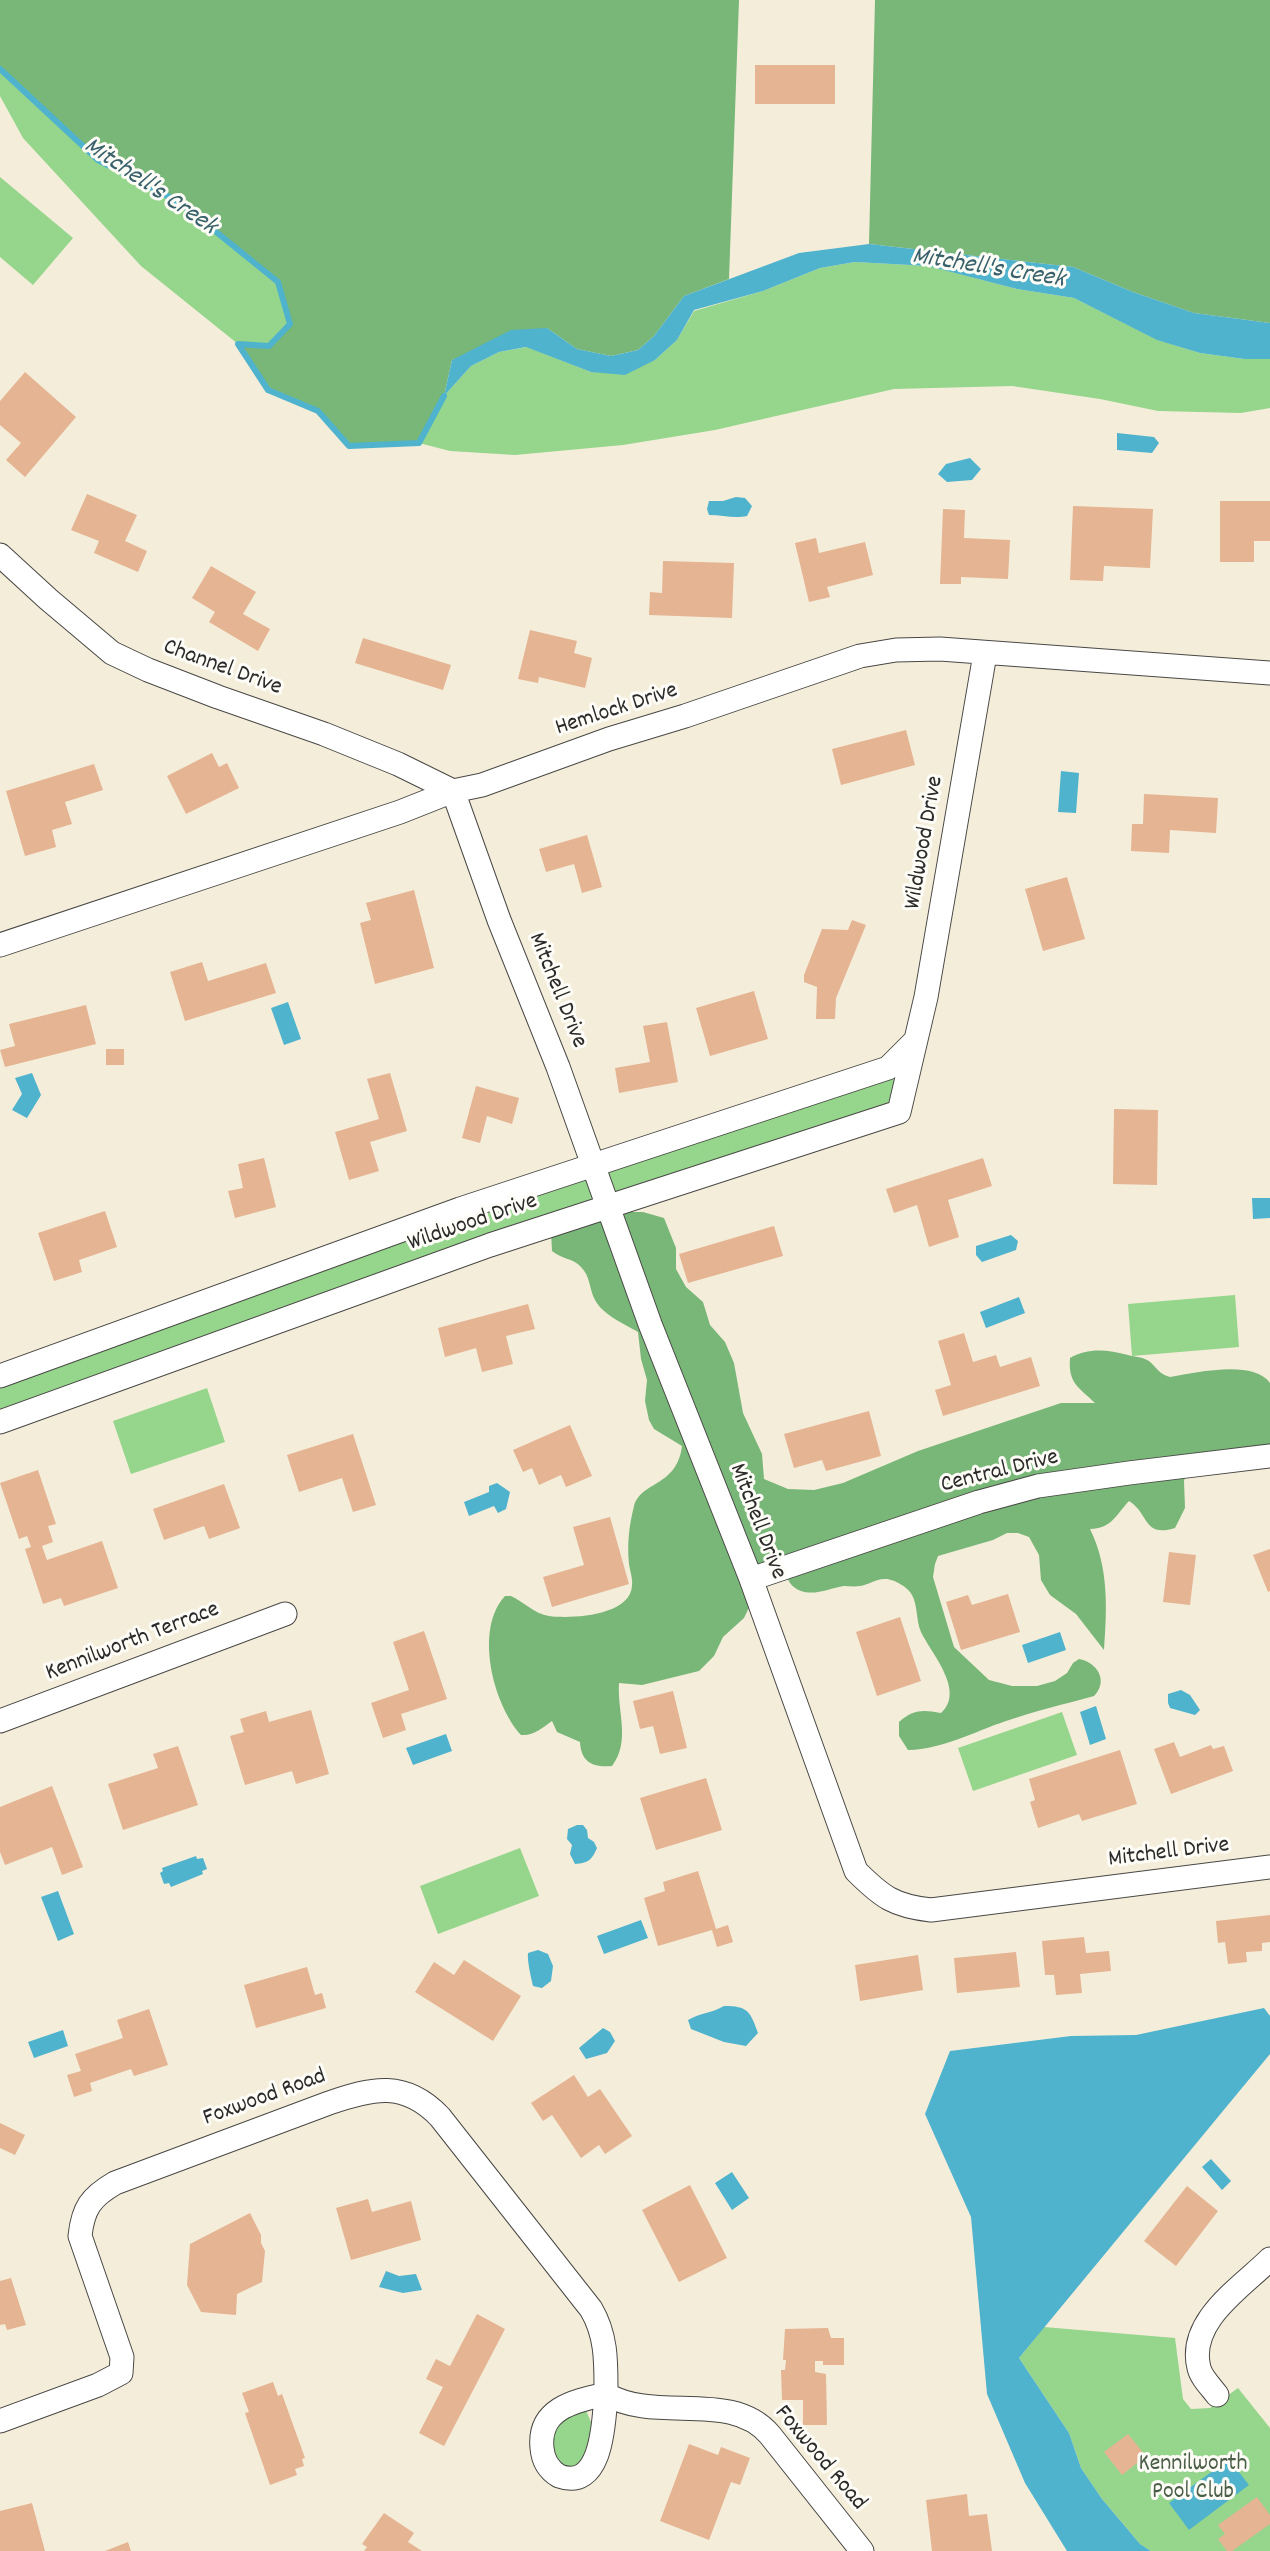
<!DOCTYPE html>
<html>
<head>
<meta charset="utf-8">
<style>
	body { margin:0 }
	canvas { display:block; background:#f4edda }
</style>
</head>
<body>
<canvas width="1270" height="2551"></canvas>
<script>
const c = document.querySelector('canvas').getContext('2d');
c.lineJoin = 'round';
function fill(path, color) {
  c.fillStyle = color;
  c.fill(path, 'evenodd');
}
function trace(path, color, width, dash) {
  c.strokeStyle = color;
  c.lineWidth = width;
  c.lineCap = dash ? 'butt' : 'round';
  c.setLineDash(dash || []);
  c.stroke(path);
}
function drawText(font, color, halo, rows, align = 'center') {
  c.font = font + ' Dekko,sans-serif';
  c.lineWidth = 6;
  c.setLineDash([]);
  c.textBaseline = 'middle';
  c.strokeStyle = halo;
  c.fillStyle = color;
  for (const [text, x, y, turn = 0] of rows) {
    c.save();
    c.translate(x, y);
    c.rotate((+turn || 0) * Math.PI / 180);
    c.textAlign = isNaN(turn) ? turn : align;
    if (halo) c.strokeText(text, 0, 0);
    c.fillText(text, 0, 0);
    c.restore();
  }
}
const green = new Path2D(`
	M0,69L98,160L179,202L278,282L290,324L269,346L238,344L141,266L23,138L0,96Z
	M0,177L73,238L33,285L0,257Z
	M855,262L929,266L1017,289L1074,298L1158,340L1200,353L1244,359H1270V408L1241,413L1158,411L1100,399L1012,386L894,389L715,430L623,445L515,455L450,451L419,443L444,396L471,366L499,352L527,347L591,372L655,360L677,340L694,311L763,291L820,268Z
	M915,1041L899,1112L0,1422V1376L888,1068Z
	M1235,1295L1239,1347L1132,1356L1128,1304Z
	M207,1388L225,1442L131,1474L113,1421Z
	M1062,1712L1077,1755L973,1791L958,1748Z
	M520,1848L539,1896L438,1934L420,1886Z
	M1044,2327L1175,2338L1183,2399L1191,2409L1210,2408L1238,2388L1270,2428V2551H1151L1140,2544L1102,2499L1081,2468L1069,2433L1019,2358Z
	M584,2406L594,2429L581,2469L555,2466L550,2427Z`);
const forest = new Path2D(`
	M0,0H739L729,279L684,296L654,336L638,350L611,356L577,349L547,328L452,360L444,396L419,443L349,446L318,411L268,390L238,344L269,346L290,325L278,282L179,202L98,160L0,69Z
	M875,0H1270V323L1194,313L1133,292L1073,267L869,244Z
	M618,1212H643L664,1218L676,1248V1269L686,1287L703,1302L710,1325L725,1342L734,1363L743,1413L762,1454L764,1479L788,1489L814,1490L843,1483L918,1451L1061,1403H1095C1079,1387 1068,1384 1070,1358C1089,1347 1108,1350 1128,1355C1135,1357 1143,1357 1149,1361C1157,1368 1159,1374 1170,1377C1195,1373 1253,1359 1270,1383V1455L1189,1463L1184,1481L1185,1508L1175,1528C1143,1538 1149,1513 1129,1501C1116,1515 1111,1529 1090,1529C1109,1567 1107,1609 1104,1650L1076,1614L1050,1595L1041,1580L1039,1555L1029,1537L1018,1533H1007L993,1540L938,1556L935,1564L933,1577L954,1647L989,1680L1012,1686H1037L1055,1681L1067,1673L1073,1663L1079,1659C1097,1662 1109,1681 1094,1696C1065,1704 1035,1711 1006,1721C973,1732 944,1749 908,1750L899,1736V1722C914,1709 923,1710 941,1713C966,1691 931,1653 921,1632C916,1621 918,1606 912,1595C909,1588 894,1579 886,1579C877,1578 868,1585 860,1586C854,1587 849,1586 844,1586C830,1588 815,1596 801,1591C781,1584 787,1559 773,1548L769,1566L744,1618L723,1637L714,1656L699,1671L642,1685L619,1683C617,1712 631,1741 612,1766C593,1768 581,1762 580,1742L557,1732L552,1721C542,1728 534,1736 521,1735C493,1704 474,1629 505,1596H511C524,1602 535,1614 549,1616C571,1619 630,1616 632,1586C633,1579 630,1571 629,1564C627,1544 629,1526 634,1506C641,1481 677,1487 682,1446L654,1429L649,1420L645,1401L647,1380L641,1359L638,1332C623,1323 602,1315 594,1298C589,1287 590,1276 581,1267C573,1258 561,1259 552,1251L551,1232Z`);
const water = new Path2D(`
	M869,244L1073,267L1133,292L1194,313L1270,323V359H1244L1200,353L1157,340L1074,298L1017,289L928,266L855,262L820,268L763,291L694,310L677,340L655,360L625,375L591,372L526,347L499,352L471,366L444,396L452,360L511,330L547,328L577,349L611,356L638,350L654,336L684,296L799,253Z
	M1117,433L1154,437L1159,443L1152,453L1117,450Z
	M970,458L981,469L972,480L947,482L938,474L946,464Z
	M736,497L745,498L752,506L747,516C734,519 723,515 709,515L707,509L709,501H723Z
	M1061,771L1079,773L1076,813L1058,812Z
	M288,1002L301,1039L284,1045L271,1008Z
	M32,1073L41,1095L27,1118L12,1110L22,1094L15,1078Z
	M1252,1198H1270V1218L1253,1219Z
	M1011,1235L1018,1241L1016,1250L982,1262L976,1255V1246Z
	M1019,1297L1025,1313L986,1328L980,1312Z
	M497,1483L510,1492L506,1509L498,1513L494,1506L469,1516L464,1502L489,1492V1486Z
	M1060,1632L1066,1650L1028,1663L1022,1645Z
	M1181,1690L1190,1695L1200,1710L1195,1715L1170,1708L1168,1703V1694Z
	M1096,1706L1106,1739L1090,1745L1080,1712Z
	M446,1734L452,1751L413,1765L406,1748Z
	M577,1825H583L587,1830L588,1838L594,1842L597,1848C592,1860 588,1863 575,1864L570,1854L572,1845L567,1839L568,1829Z
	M196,1856L197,1859L203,1858L207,1869L202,1871L203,1874L171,1887L169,1883L164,1884L160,1873L163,1871L162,1868Z
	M58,1891L74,1934L58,1941L41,1897Z
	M641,1920L648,1938L604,1954L597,1936Z
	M538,1950L548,1954L553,1966L551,1981L542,1988L533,1986C531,1977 527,1961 528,1953Z
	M724,2006C748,2006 750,2011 758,2033L746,2046L724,2042L691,2029L688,2020C700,2013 712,2013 724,2006Z
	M1264,2008L1270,2016V2054L1019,2358L1069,2433L1081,2468L1102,2499L1140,2544L1151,2551H1067L1025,2483L987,2394L971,2217L925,2114L950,2051L1071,2036L1136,2035Z
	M603,2028L610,2032L615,2041L607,2053L586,2059L579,2048Z
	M63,2030L68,2046L34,2058L28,2042Z
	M1211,2159L1231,2181L1222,2190L1202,2167Z
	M732,2172L749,2198L732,2210L715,2183Z
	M386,2271L399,2276L416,2274L422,2290L403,2293L379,2287Z
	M1229,2459L1249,2485L1189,2530L1169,2503Z`);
const stream = new Path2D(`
	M0,69L98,160L179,202L278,282L290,324L269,346L238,344L268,390L318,411L349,446L419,443L444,396`);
const building = new Path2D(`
	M755,65H835V104H755Z
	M25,372L76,417L25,477L6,460L21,443L0,425V401Z
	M87,494L137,515L125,541L147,551L138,572L94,553L99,541L71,530Z
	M1220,501H1270V541H1254V562H1220Z
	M1073,506L1153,509L1150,568L1104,566L1103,581L1070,580Z
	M943,509L965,510L964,538L1010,540L1008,579L961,577V584H940Z
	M816,538L819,553L865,542L873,575L827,587L830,597L809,602L795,543Z
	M663,561L734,563L732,618L649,615L650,592L662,593Z
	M211,566L256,592L243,614L270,629L258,651L209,622L215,612L192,598Z
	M530,630L577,641L574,653L592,658L585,688L539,677L538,683L518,679Z
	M363,638L451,665L443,690L355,663Z
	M906,730L915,765L841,785L832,749Z
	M212,753L219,767L227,763L239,788L186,814L167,776Z
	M94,764L103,790L65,802L72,824L52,830L56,847L25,856L6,791Z
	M1144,794L1218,798L1216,833L1170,830L1169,853L1131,851L1132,824H1143Z
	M587,835L602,887L582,893L574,864L546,872L539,849Z
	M1067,877L1085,939L1043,951L1025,889Z
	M414,890L434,968L375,984L360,923L371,920L366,903Z
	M852,920L866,925L836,998L835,1019H816L817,987L804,982V975L822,929L848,930Z
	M202,962L208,981L266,963L276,993L185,1021L170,972Z
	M754,991L768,1039L710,1056L696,1008Z
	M86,1005L96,1044L5,1067L0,1050L15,1046L9,1024Z
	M667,1022L678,1082L619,1093L615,1068L650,1062L643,1026Z
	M106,1049H124V1065H106Z
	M390,1073L407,1131L370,1142L379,1171L349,1180L335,1132L379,1119L367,1079Z
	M476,1086L519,1098L512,1124L487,1116L480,1143L462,1138Z
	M1114,1109L1158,1110L1157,1185L1113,1184Z
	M264,1158L276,1207L235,1218L228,1191L243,1188L238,1164Z
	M983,1158L992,1186L948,1200L959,1237L929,1247L917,1205L894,1213L886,1189Z
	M105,1211L117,1247L79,1260L82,1272L54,1281L38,1233Z
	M774,1226L783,1256L688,1283L679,1254Z
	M528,1304L535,1329L506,1336L513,1364L482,1372L476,1348L445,1357L438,1328Z
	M964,1333L973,1362L996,1355L1000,1367L1031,1357L1040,1386L943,1416L935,1390L951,1385L938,1341Z
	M869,1411L881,1456L826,1471L822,1460L794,1468L784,1434Z
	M570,1425L592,1476L566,1487L561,1475L539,1485L532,1468L523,1472L513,1450Z
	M353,1434L376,1505L353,1512L342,1478L299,1492L287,1455Z
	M38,1470L56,1524L48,1526L53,1542L42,1546L47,1560L102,1541L118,1588L64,1606L61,1598L43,1604L25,1549L31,1547L27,1536L19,1539L0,1483Z
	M224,1484L240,1528L209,1539L204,1526L164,1540L153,1509Z
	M610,1517L629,1584L552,1607L543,1577L584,1565L573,1527Z
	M1270,1549V1591L1268,1592L1253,1555Z
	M1169,1552L1196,1555L1190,1605L1163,1602Z
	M1008,1594L1020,1632L961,1650L946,1602L968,1595L972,1605Z
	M900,1617L921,1681L877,1696L856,1632Z
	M424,1631L447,1699L401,1714L406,1730L383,1738L371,1703L409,1690L393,1642Z
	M673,1691L687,1748L660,1754L653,1726L640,1729L633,1701Z
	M311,1710L329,1774L296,1784L292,1771L245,1785L230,1736L244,1732L240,1719L266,1711L269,1722Z
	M1174,1742L1180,1757L1211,1745L1213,1749L1224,1746L1233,1771L1171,1794L1154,1749Z
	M178,1746L198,1805L123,1830L108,1784L158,1768L153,1754Z
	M1120,1750L1137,1804L1082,1821L1079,1814L1038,1828L1030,1802L1035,1800L1029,1779Z
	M706,1778L722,1830L656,1850L640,1798Z
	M52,1786L83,1867L62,1875L52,1847L5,1865L0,1852V1807Z
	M698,1871L716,1929L728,1925L733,1942L717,1947L712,1930L658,1946L644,1898L665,1891L663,1882Z
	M1270,1915V1942L1262,1943V1951L1246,1952L1247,1962L1228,1964L1225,1942L1218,1943L1216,1921Z
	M1084,1937L1086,1953L1109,1951L1111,1971L1080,1974L1082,1993L1056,1995L1054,1975H1045L1042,1941Z
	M1016,1952L1020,1987L957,1993L954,1958Z
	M918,1955L923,1990L860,2001L855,1965Z
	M464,1960L521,1996L493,2041L415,1992L434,1962L454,1975Z
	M307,1967L315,1995L322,1993L326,2008L256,2028L244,1985Z
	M149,2009L168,2065L134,2076L131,2069L90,2083L92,2091L74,2097L67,2075L81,2071L75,2054L123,2038L117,2020Z
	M574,2075L588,2097L600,2089L632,2136L605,2154L599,2145L581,2158L552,2115L543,2121L531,2103Z
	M0,2123L25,2135L15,2155L0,2148Z
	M690,2185L727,2258L679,2282L642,2210Z
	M1187,2186L1218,2211L1176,2266L1144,2241Z
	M368,2199L372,2212L411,2201L421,2240L351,2260L336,2208Z
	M250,2213L261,2235V2243L265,2251L262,2282L237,2294L236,2315L201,2312L187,2285L190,2244Z
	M11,2278L26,2325L7,2330L5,2324L0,2325V2281Z
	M477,2314L505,2329L444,2446L419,2433L443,2387L426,2379L436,2359L450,2366Z
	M828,2328L831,2338H844V2365H823V2361H815V2372L826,2374L827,2425H803V2400H782L781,2370H785L786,2360H783L785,2329Z
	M273,2382L278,2396L282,2394L305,2458L302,2459L304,2466L295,2469L297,2475L270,2485L245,2413L249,2412L242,2393Z
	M1128,2434L1146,2456L1122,2475L1104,2452Z
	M689,2444L718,2455L721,2447L750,2458L740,2485L731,2482L709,2540L660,2521Z
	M967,2494L969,2516L987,2514L992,2551H932L926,2500Z
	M1257,2497L1270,2515V2524L1232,2551H1227L1218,2539L1225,2534L1218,2525Z
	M32,2503L45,2551H0V2511Z
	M384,2513L414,2533L408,2542L422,2551H364L367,2547L362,2544Z
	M128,2542L131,2551H105Z`);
const street = new Path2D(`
	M0,555L48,599L112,653L148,670L218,697L324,734L398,764L453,791L499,920L558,1067L650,1324L751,1579L856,1871C882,1897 894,1906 931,1910L1270,1867
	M0,945L400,812L453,791L482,785L609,739L685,716L860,656L896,650L940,649L1270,673
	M0,1376L460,1209L888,1068L915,1041
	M0,1422L490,1245L899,1112L926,997L985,654
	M751,1579L979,1502L1038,1486L1129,1473L1270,1456
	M0,1721L285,1614
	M606,2394C604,2419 603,2492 559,2476C549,2470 543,2460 542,2448C538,2408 575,2401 606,2394Z
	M1217,2395C1211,2387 1201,2377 1199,2368C1187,2321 1242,2287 1270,2259
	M0,2421L98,2385L121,2373L122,2357L80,2236C83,2208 91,2197 115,2183L329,2103C372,2088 405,2080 440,2117L591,2309C607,2336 606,2363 606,2394C656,2424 731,2389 770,2435L862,2551`);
const streetNames = [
	["Channel Drive",222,669,20],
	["Hemlock Drive",617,711,-18],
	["Wildwood Drive",926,843,-80],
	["Mitchell Drive",556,991,68],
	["Wildwood Drive",473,1224,-19],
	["Central Drive",1000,1473,-14],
	["Mitchell Drive",756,1522,69],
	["Kennilworth Terrace",133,1643,-21],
	["Mitchell Drive",1169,1854,-7],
	["Foxwood Road",265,2099,-20],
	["Foxwood Road",819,2459,50]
];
const parkNames = [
	["Kennilworth",1193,2466],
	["Pool Club",1193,2494]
];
const waterNames = [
	["Mitchell's Creek",149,188,34],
	["Mitchell's Creek",988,270,9]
];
fill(green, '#96d68c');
fill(forest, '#78b778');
fill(water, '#4fb3cd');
trace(stream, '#4fb3cd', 6);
fill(building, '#e5b492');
trace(street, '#494845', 25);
trace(street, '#fff', 23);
drawText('24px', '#2b2b2b', '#fdfcf7', streetNames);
drawText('24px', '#4b5e48', '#fdfcf7', parkNames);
drawText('italic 26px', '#39616c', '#fdfcf7', waterNames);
</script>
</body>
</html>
